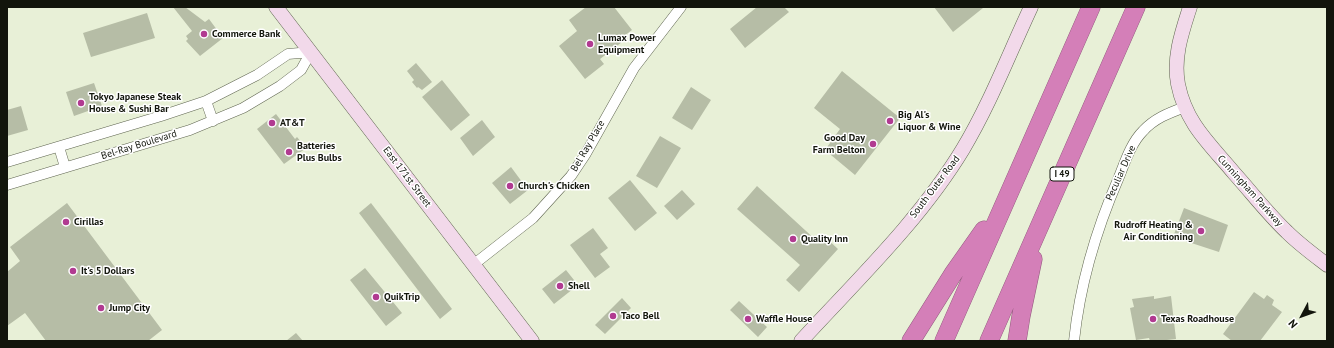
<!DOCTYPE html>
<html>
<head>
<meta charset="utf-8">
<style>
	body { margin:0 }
	#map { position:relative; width:1334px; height:348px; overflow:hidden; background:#e8f0d7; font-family:"PT Sans",sans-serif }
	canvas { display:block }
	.frame { position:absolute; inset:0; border:8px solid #12150c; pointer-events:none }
	.north { position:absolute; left:1282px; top:296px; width:40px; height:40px; -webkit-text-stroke:3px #fff; paint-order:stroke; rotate:229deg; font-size:11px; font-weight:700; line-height:16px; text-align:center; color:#12150c }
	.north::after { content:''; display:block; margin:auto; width:14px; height:18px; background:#12150c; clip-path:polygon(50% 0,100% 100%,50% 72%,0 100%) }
</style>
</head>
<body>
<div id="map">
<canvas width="1334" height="348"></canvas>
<div class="frame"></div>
<div class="north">N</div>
</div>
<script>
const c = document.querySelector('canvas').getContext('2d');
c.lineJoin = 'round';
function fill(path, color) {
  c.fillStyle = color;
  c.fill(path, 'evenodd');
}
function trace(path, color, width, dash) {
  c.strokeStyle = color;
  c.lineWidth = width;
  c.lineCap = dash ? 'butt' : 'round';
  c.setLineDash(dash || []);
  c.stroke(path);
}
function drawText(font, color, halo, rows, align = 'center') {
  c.font = font + ' "PT Sans",sans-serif';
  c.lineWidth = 3;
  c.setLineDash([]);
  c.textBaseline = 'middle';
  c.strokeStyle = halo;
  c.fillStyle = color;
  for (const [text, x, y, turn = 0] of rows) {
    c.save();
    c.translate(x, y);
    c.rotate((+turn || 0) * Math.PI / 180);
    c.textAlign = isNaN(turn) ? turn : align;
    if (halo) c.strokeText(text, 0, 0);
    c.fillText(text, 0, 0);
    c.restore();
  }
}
const building = new Path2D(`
	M173,7H185L205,22L209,19L223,38L200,56L186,41L188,39L186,36L192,31Z
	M586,7H614L632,30L620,39L622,42L600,59L604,64L585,79L559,46L577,31L569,20Z
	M757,7H784L789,12L745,48L730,29Z
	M934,7H982L983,8L953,32Z
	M147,13L155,38L91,57L83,33Z
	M416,63L432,82L422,90L418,87L417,88L412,82L414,80L407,71Z
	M842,71L900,118L855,175L825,150L840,129L814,108Z
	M442,80L470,115L451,131L422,97Z
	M94,83L102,106L74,116L66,92Z
	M691,87L711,100L692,130L672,118Z
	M21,106L28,130L7,136V110Z
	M276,114L295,139L297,137L306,148L284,164L257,129Z
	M482,120L495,137L473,156L460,138Z
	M660,136L681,148L657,188L636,176Z
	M511,167L528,190L510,204L492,183Z
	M630,180L657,213L635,231L608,198Z
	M757,186L818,242L824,236L838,249L799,292L786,280L800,265L737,209Z
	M682,190L695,204L677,220L664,206Z
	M67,203L162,330L148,341H46L25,313L7,326V272L20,261L10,247Z
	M371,203L452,309L440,319L359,213Z
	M1184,208L1228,225L1219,252L1173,237Z
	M593,228L608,248L600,254L610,267L595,278L570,245Z
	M365,268L402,313L386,326L350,280Z
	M566,270L578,285L554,304L542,289Z
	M1254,292L1264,299L1267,295L1274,300L1272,305L1282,312L1260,341H1232L1223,334Z
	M1154,296V299L1171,296L1176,339L1158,341H1150L1149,338L1136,340L1130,308L1134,307L1132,299Z
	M622,298L631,308L605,334L595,325Z
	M739,301L767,327L758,337L730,310Z
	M296,333L303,341H286Z`);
const street = new Path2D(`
	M206,101L213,121
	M59,147L65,167
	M7,162L161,116L206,101L257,75L288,54L311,52
	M7,185L190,130L243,108L280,86L301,70L311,52
	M473,265L533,218L571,176L585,155L634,68L681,7
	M1074,341C1080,283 1096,230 1119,177C1125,162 1131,143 1143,131C1155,118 1169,113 1185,107`);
const secondary = new Path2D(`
	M276,7L532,341
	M1190,7C1182,32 1173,57 1178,84C1186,124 1210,144 1234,173C1252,193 1268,214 1287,232C1299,244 1314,255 1327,265
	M801,341C857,280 920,220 963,149C990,104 1009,54 1031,7`);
const highway = new Path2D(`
	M911,341L953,274L984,230
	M944,341L1091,7
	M989,341L1136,7
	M1017,341L1021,316L1033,259`);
const markers = [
	[204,34,4,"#b13a91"],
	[590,44,4,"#b13a91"],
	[81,103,4,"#b13a91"],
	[890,121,4,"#b13a91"],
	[272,123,4,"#b13a91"],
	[873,144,4,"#b13a91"],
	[289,152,4,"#b13a91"],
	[510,186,4,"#b13a91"],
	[66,222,4,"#b13a91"],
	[1201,231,4,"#b13a91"],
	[793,239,4,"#b13a91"],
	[73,271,4,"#b13a91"],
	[560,286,4,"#b13a91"],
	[376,297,4,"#b13a91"],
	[101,308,4,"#b13a91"],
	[613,316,4,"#b13a91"],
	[748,319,4,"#b13a91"],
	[1153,319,4,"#b13a91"]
];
const shields = [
	[1062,174,24]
];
const shieldNames = [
	["I 49",1062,174]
];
const poiNames = [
	["Commerce Bank",212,34],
	["Lumax Power",598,38],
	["Equipment",598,50],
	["Tokyo Japanese Steak",89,97],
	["House & Sushi Bar",89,109],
	["Big Al's",898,115],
	["Liquor & Wine",898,127],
	["AT&T",280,123],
	["Good Day",865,138,"right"],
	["Farm Belton",865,150,"right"],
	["Batteries",297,146],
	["Plus Bulbs",297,158],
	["Church's Chicken",518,186],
	["Cirillas",74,222],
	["Rudroff Heating &",1193,225,"right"],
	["Air Conditioning",1193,237,"right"],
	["Quality Inn",801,239],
	["It's 5 Dollars",81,271],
	["Shell",568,286],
	["QuikTrip",384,297],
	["Jump City",109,308],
	["Taco Bell",621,316],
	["Waffle House",756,319],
	["Texas Roadhouse",1161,319]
];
const streetNames = [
	["Bel-Ray Boulevard",139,145,-17],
	["Bel Ray Place",588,146,-60],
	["Peculiar Drive",1121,173,-66],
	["East 171st Street",407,177,53],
	["South Outer Road",935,187,-53],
	["Cunningham Parkway",1250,191,48]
];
fill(building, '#b6bda6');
trace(street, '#5f6550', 11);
trace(secondary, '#5f6550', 15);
trace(highway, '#905a7c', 19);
trace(street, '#fff', 10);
trace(secondary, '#f2d9ea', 14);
trace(highway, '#d47fb8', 18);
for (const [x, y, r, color] of markers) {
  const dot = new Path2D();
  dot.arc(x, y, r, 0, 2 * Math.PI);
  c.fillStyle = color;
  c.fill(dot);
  trace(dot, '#fff', 1.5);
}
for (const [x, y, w] of shields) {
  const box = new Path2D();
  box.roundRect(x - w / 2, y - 7, w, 14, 3);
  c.fillStyle = '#fff';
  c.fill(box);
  trace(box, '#12150c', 1);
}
drawText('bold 9px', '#12150c', null, shieldNames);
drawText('bold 10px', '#12150c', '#fff', poiNames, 'left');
drawText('10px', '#12150c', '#fff', streetNames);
</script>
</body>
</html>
